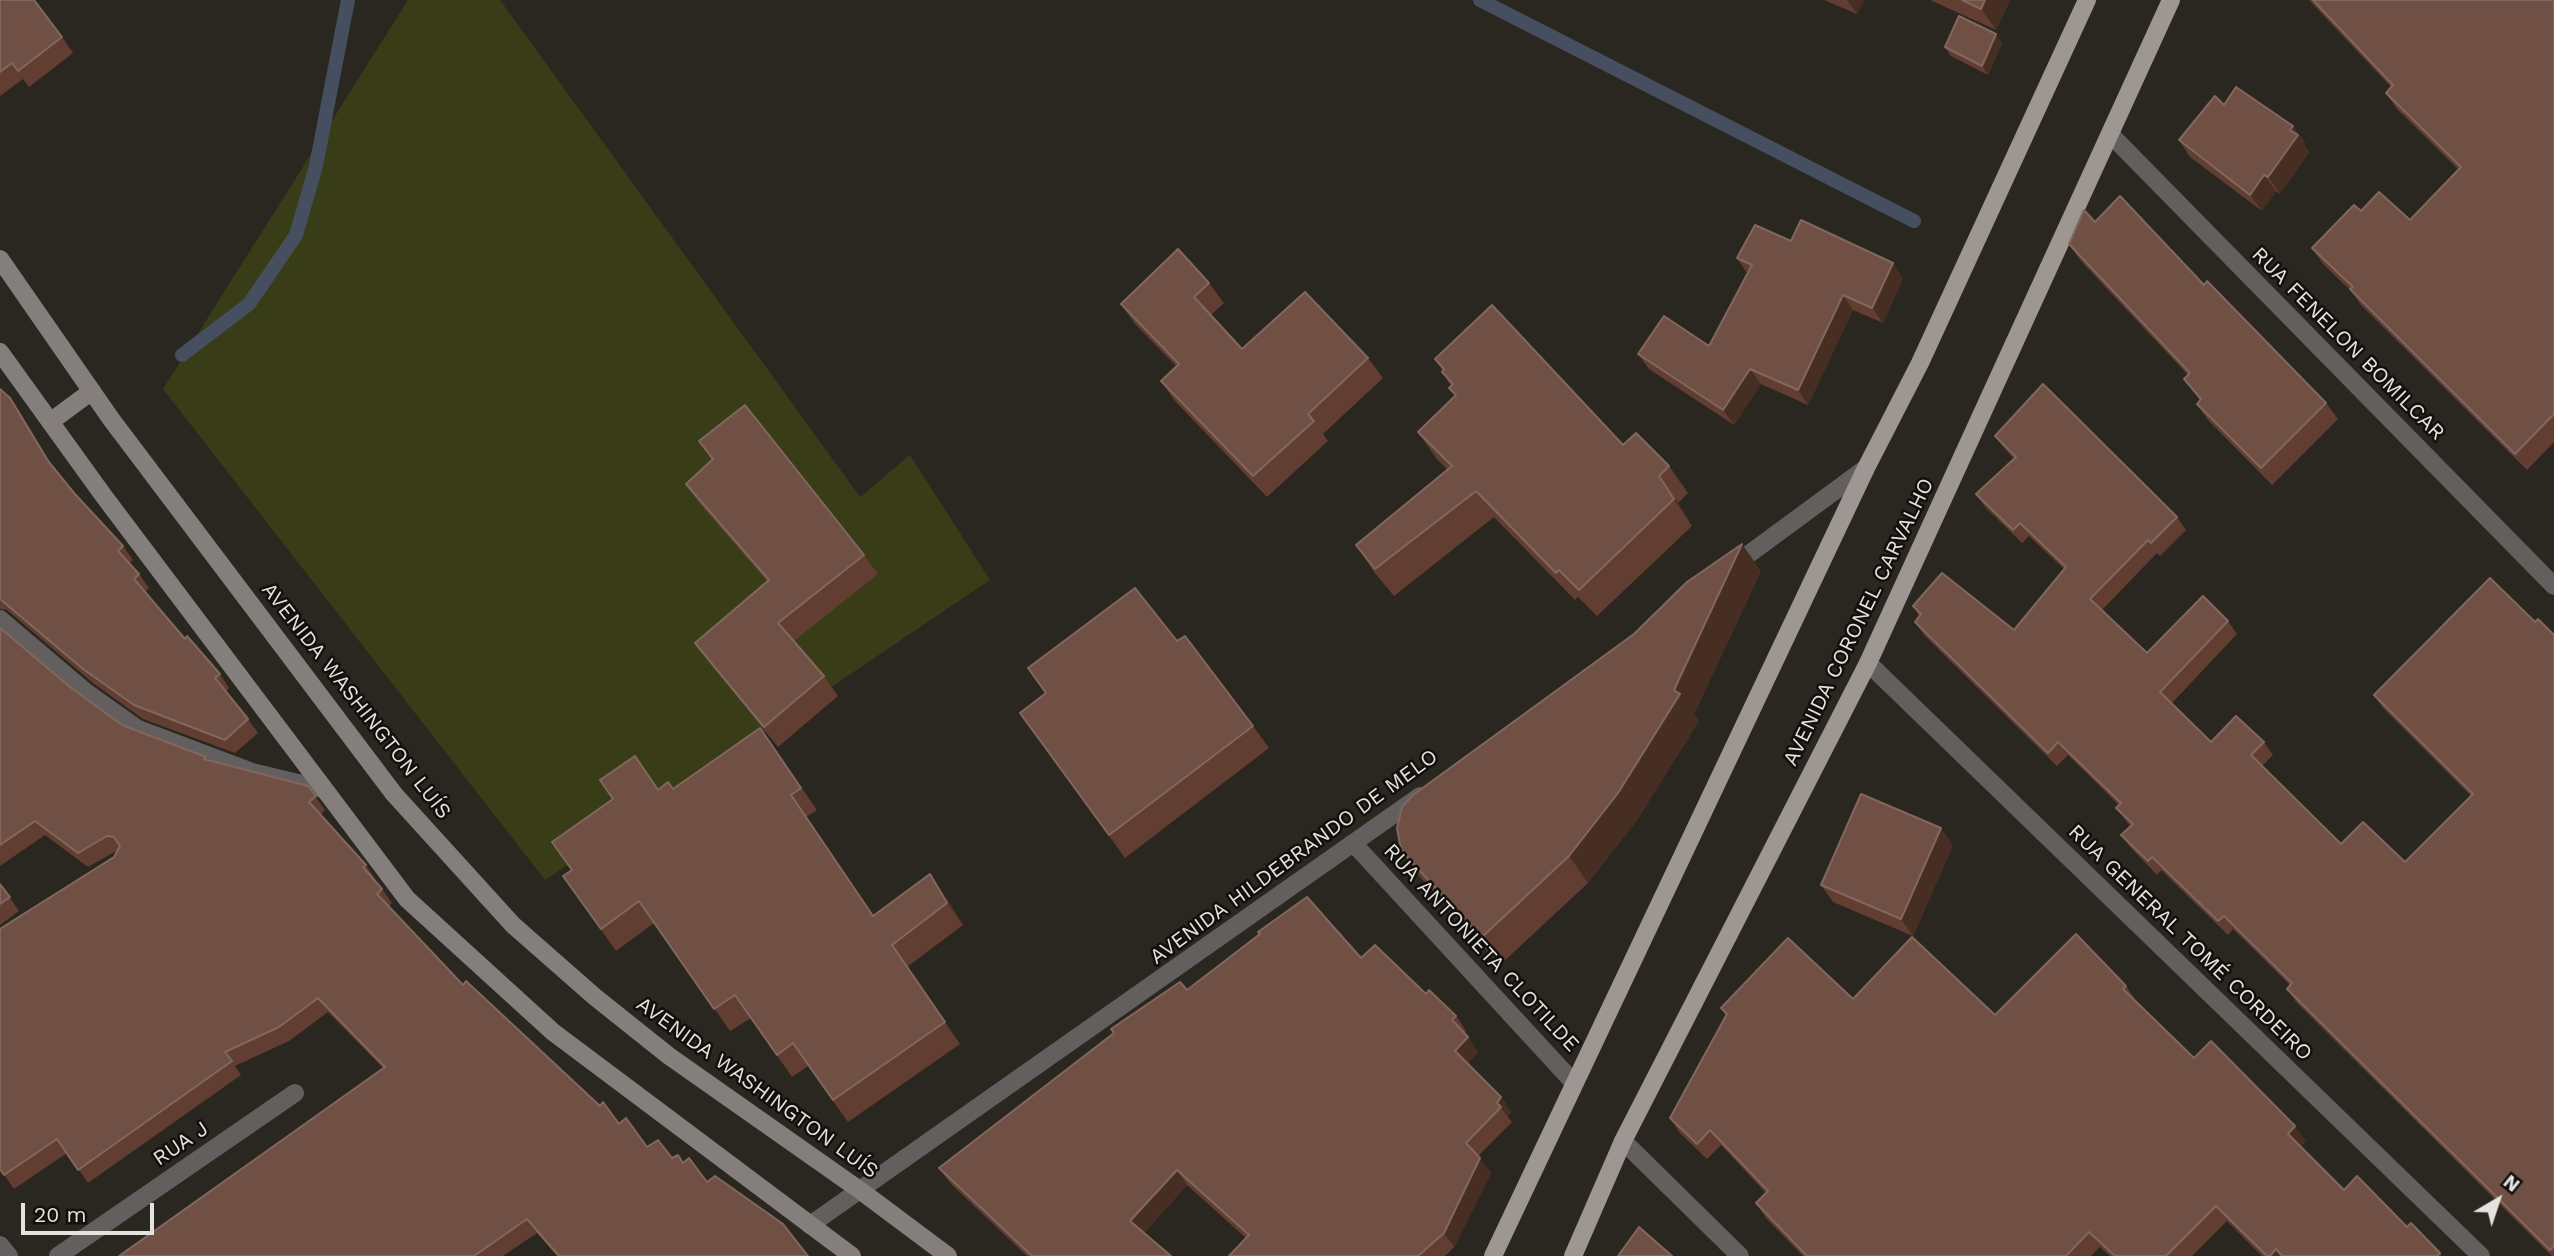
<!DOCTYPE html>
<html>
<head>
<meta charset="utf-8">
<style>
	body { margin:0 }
	#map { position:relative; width:2554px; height:1256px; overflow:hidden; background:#2a2721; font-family:"Work Sans",sans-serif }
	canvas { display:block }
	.north { position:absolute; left:2463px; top:1165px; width:70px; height:70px; -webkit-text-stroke:5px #12100d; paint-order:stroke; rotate:39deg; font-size:19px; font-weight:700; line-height:28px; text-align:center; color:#e5e3df }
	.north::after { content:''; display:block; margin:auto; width:24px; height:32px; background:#e5e3df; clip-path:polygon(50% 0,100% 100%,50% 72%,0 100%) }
	.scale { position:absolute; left:21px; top:1203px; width:133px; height:32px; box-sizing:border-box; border:4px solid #e5e3df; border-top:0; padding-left:9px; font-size:21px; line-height:24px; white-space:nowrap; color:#e5e3df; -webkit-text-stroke:5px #12100d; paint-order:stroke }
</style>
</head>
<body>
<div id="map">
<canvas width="2554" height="1256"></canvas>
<div class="north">N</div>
<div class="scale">20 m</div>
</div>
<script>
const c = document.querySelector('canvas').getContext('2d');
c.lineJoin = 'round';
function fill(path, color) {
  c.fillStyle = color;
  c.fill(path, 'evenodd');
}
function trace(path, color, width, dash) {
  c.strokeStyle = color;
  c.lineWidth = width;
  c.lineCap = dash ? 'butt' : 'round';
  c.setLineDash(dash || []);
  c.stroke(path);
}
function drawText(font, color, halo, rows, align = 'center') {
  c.font = font + ' "Work Sans",sans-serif';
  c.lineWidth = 5;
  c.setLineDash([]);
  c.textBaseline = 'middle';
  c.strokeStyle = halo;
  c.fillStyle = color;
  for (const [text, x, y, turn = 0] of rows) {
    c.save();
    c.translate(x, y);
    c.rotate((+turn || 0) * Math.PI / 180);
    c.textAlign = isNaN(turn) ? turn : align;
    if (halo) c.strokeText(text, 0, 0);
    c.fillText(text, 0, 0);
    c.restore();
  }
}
const green = new Path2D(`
	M408,0H500L860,497L910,455L990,580L545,880L163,389Z`);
const stream = new Path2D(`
	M1480,0L1914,221
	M182,355L249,304L296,235L316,166L348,0`);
const street = new Path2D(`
	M2110,134L2554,586
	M1730,568L1866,468
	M0,619L86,692L138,729L252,772L323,789
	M1868,663L2481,1256
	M1354,844L1574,1083
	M1623,1141L1740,1256
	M810,1225L1420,796
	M0,1245L9,1256
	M58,1256L295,1093`);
const secondary = new Path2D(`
	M0,259L111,419L394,794L513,925L595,997L669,1056L861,1191L948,1256
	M0,352L103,495L407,899L553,1032L852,1256
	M50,422L92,391`);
const primary = new Path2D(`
	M1493,1256L1866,468L1920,363L2087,0
	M1573,1256L1623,1141L1868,663L2171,0`);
const wall = new Path2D(`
	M0,0L62,37L73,53L29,87L23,79L0,96Z
	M1824,0H1864L1857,14Z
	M1930,0H2010L1996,30Z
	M2309,0H2554V442L2527,470L2361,305L2351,291L2323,264L2312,248L2361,211L2410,220L2459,170L2397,109L2386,93L2391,87Z
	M1996,34L2002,43L1988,75L1951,56L1945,47Z
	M2224,105L2293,126L2305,143L2304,144L2309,152L2280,194L2276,191L2262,211L2190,157L2179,140Z
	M2095,222L2204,285L2326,403L2338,419L2272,485L2208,420L2197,404L2200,400L2184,379L2188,375L2080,260L2069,244Z
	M1791,241L1903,278L1883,323L1853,310L1808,405L1761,384L1734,425L1649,369L1638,354L1709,346L1747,273L1737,258Z
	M1209,283L1224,303L1211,315L1242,349L1368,358L1383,378L1323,434L1328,441L1267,497L1175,401L1161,381L1177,367L1135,324L1121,304Z
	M1435,359L1669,466L1688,493L1678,503L1692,526L1597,616L1578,597L1575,600L1494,517L1394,596L1374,572L1356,545L1447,469L1436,458L1418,432L1455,396L1449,388L1451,386L1442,372L1443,371Z
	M0,389L10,398L20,412L54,468L74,493L123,546L133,560L130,563L139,574L149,588L145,592L185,639L220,674L229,688L226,691L248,719L258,733L235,753L143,719L93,683L7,610L0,609Z
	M1995,436L2177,517L2186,530L2160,556L2157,553L2102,610L2147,653L2228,621L2237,634L2172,703L2211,742H2264L2273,755L2262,766L2341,844L2405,862L2471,796L2383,708L2374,695L2535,622L2554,635V1256H2552L2296,1002L2287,989L2290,985L2233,929L2228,935L2161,870L2157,875L2131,848L2121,835L2130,826L2116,808L2119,805L2068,755L2057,766L1924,635L1915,622L1919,616L1913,606L2014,630L2064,569L2029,536L2022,543L1985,507L1976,494L2014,459L2005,449Z
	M699,441L864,555L878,574L794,641L824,676L838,696L778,747L709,662L695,643L767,581L700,504L686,484L712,460Z
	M1761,571L1694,714L1699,721L1637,820L1588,883L1500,965L1420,877L1401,850Z
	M0,628L70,687L122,725L206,757L209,760L308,786L325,810L320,815L366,865L375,879L374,880L382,889L392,903L389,906L463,985L619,1124L647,1147L683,1162L707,1182L808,1256H557L537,1233L503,1256H119L383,1068L328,1012L289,1041L235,1066L241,1075L88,1183L67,1153L14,1189L0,1169L118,850L88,867L45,835L0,866Z
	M1177,641L1253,726L1269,748L1125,858L1036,735L1046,694L1028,668Z
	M760,728L817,810L806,817L873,916L946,897L963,925L907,967L960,1044L848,1122L808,1066L792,1077L751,1018L730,1031L654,923L616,951L563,876L673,789Z
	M1953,845L1913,936L1833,902L1821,885Z
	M0,884L19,911L0,925Z
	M1361,958L1426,994L1456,1016L1466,1031L1464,1033L1478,1052L1468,1063L1501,1097L1511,1112L1508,1117L1512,1122L1478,1156L1491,1173L1454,1247L1445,1256H1229L1246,1238L1187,1185L1144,1233L1171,1256H1027L950,1183L939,1168L1187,990Z
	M2126,986L2136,1001L2194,1058L2306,1141L2301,1146L2344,1190L2407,1227L2440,1253L2442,1256H2262L2227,1221L2192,1256H2110L2100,1247L2091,1256H1803L1766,1218L1756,1203L1766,1193L1721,1145L1707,1159L1680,1133L1670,1118L1726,1016L1721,1008L1853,999L1995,1015Z`);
const shadedWall = new Path2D(`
	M1847,0H1864L1857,14Z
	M1985,0H2010L1996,30L1981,9Z
	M1996,34L2002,43L1988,75L1982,66Z
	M2293,126L2305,143L2304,144L2309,152L2280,194L2268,177L2290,130Z
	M2264,175L2276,191L2262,211L2250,195Z
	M1893,263L1903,278L1883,323L1872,308Z
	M1843,295L1853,310L1808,405L1798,390Z
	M1750,369L1761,384L1734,425L1723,410Z
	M10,398L20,412L58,475L48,461Z
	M1659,476L1678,503L1692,526L1674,499Z
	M1742,544L1761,571L1694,714L1699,721L1637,820L1588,883L1569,856L1674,690Z
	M1941,828L1953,845L1913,936L1901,919Z
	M930,874L946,897L963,925L947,903Z
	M1468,1037L1478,1052L1466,1066L1455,1051Z
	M1501,1097L1511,1112L1508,1117L1497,1103Z
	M2295,1126L2306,1141L2299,1149L2288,1134Z
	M1480,1158L1491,1173L1454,1247L1444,1233Z
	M1177,1170L1187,1185L1141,1236L1130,1221Z
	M2276,1249L2281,1256H2270Z`);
const building = new Path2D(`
	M0,0H34L62,37L18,71L12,63L0,72Z
	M1962,0H1985L1981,9Z
	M2313,0H2554V414L2515,454L2350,289L2353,287L2312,248L2354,205L2361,211L2379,192L2410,220L2461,167L2386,93L2393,85Z
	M1959,16L1996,34L1982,66L1945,47Z
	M2236,87L2293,126L2290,130L2298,135L2268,177L2264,175L2250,195L2179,140L2215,96L2224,105Z
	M2120,196L2204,285L2207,281L2326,403L2261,468L2197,404L2201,399L2184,379L2190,373L2069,244L2084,210L2095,222Z
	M1801,220L1893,263L1872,308L1843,295L1798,390L1750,369L1723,410L1638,354L1664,316L1709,346L1752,265L1737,258L1755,225L1791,241Z
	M1178,249L1209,283L1194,297L1242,349L1305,292L1368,358L1308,414L1314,421L1253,476L1161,381L1179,364L1121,304Z
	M1492,305L1623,445L1636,433L1669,466L1659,476L1674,499L1579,590L1559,570L1556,573L1476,491L1375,569L1356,545L1452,466L1418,432L1456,395L1449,388L1453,384L1442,372L1444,369L1435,359Z
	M2043,384L2177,517L2151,543L2148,540L2090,599L2147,653L2203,596L2228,621L2160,692L2211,742L2236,716L2264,742L2251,755L2341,844L2363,822L2405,862L2473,794L2374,695L2490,578L2535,622L2538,619L2554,635V1246L2550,1250L2287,989L2292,983L2224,916L2218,921L2152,857L2148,861L2121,835L2133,824L2116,808L2121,803L2058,742L2048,753L1915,622L1921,614L1913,606L1942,573L2014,630L2066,567L2020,523L2013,530L1976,494L2016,457L1995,436Z
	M0,389L10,398L48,461L74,493L123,546L118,551L139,574L134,579L185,639L187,636L220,674L215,678L248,719L225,740L134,705L83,669L0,599Z
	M745,405L864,555L778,623L824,676L764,727L695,643L769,580L686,484L713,459L699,441Z
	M1742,544L1674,690L1680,694L1618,793L1569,856L1481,938L1401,850L1397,828L1402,807L1413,795L1634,634L1687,582Z
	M1135,588L1177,641L1185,636L1253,726L1109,835L1020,713L1046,693L1028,668Z
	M0,628L70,687L122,725L206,757L204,759L308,786L316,796L309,802L366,865L363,867L382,889L377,894L463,985L466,981L600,1106L603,1102L619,1124L626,1118L647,1147L658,1140L672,1158L678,1155L683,1163L689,1158L707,1182L715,1176L783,1224L808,1256H559L527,1219L474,1256H119L385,1067L318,998L279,1027L225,1052L232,1061L78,1170L57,1139L4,1175L0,1169V929L114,857L120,846L114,837L107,836L78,853L35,821L0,845Z
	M760,728L801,788L791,795L873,916L930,874L947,903L892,945L945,1022L833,1100L793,1043L777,1055L735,995L714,1009L639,901L601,929L563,876L572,870L552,842L613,799L600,780L635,756L658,790L668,782L673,789Z
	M1861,794L1941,828L1901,919L1821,885Z
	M0,884L10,897L0,904Z
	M1307,897L1361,958L1375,945L1426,994L1429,990L1456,1016L1452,1020L1468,1037L1455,1051L1501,1097L1497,1103L1501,1107L1466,1143L1480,1158L1444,1233L1418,1256H1229L1249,1235L1177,1170L1130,1221L1171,1256H1032L939,1168L1114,1033L1111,1029L1180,982L1187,990L1260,934L1258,932Z
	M2076,934L2126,986L2123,989L2194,1058L2211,1041L2295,1126L2288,1134L2344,1190L2357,1176L2407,1227L2411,1223L2440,1253L2437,1256H2282L2276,1249L2270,1256H2267L2216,1206L2166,1256H2115L2089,1232L2066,1256H1807L1756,1203L1768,1191L1710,1130L1697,1144L1670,1118L1727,1014L1721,1008L1788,938L1853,999L1912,937L1995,1015Z
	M1639,1227L1672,1256H1618Z`);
const streetNames = [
	["RUA FENELON BOMILCAR",2348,344,45],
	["AVENIDA CORONEL CARVALHO",1859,622,-64],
	["AVENIDA WASHINGTON LUÍS",356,701,52],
	["AVENIDA HILDEBRANDO DE MELO",1294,857,-36],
	["RUA GENERAL TOMÉ CORDEIRO",2190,943,44],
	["RUA ANTONIETA CLOTILDE",1481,948,47],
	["AVENIDA WASHINGTON LUÍS",757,1088,36],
	["RUA J",181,1144,-34]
];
fill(green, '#383c17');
trace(stream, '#454f5f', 14);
trace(street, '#635f5e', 18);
trace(secondary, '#847e7c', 18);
trace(primary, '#9e9693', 18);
fill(wall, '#623e32');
fill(shadedWall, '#462e23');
fill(building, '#705045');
trace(building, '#82675d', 2);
drawText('21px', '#e5e3df', '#12100d', streetNames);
</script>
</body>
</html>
